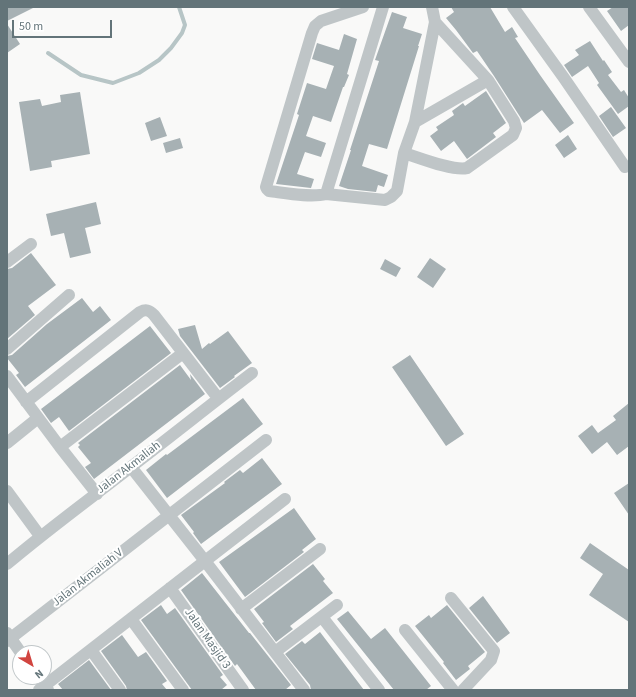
<!DOCTYPE html>
<html>
<head>
<meta charset="utf-8">
<style>
	body { margin:0 }
	#map { position:relative; width:636px; height:697px; overflow:hidden; background:#f9f9f8; font-family:"Source Sans 3",sans-serif }
	canvas { display:block }
	.frame { position:absolute; inset:0; border:8px solid #637479; pointer-events:none }
	.north { position:absolute; left:12px; top:645px; width:40px; height:40px; box-sizing:border-box; background:#fff; border:1px solid #c1c7c9; border-radius:50%; rotate:142deg; font-size:11px; font-weight:700; line-height:16px; text-align:center; color:#637479 }
	.north::after { content:''; display:block; margin:auto; width:14px; height:18px; background:#d14540; clip-path:polygon(50% 0,100% 100%,50% 72%,0 100%) }
	.scale { position:absolute; left:12px; top:20px; width:100px; height:18px; box-sizing:border-box; border:2px solid #637479; border-top:0; padding-left:5px; font-size:12px; line-height:14px; white-space:nowrap; color:#637479; -webkit-text-stroke:3px #fff; paint-order:stroke }
</style>
</head>
<body>
<div id="map">
<canvas width="636" height="697"></canvas>
<div class="frame"></div>
<div class="north">N</div>
<div class="scale">50 m</div>
</div>
<script>
const c = document.querySelector('canvas').getContext('2d');
c.lineJoin = 'round';
function trace(path, color, width, dash) {
  c.strokeStyle = color;
  c.lineWidth = width;
  c.lineCap = dash ? 'butt' : 'round';
  c.setLineDash(dash || []);
  c.stroke(path);
}
function fill(path, color) {
  c.fillStyle = color;
  c.fill(path, 'evenodd');
}
function drawText(font, color, halo, rows, align = 'center') {
  c.font = font + ' "Source Sans 3",sans-serif';
  c.lineWidth = 4;
  c.setLineDash([]);
  c.textBaseline = 'middle';
  c.strokeStyle = halo;
  c.fillStyle = color;
  for (const [text, x, y, turn = 0] of rows) {
    c.save();
    c.translate(x, y);
    c.rotate((+turn || 0) * Math.PI / 180);
    c.textAlign = isNaN(turn) ? turn : align;
    if (halo) c.strokeText(text, 0, 0);
    c.fillText(text, 0, 0);
    c.restore();
  }
}
const stream = new Path2D(`
	M48,53L81,75L113,83L139,73L159,60L171,48L182,33L185,25L179,7`);
const building = new Path2D(`
	M7,7H35L7,21Z
	M451,7H490L505,32L512,27L518,37L515,38L540,75L574,123L560,133L542,110L524,123L494,76L477,51L473,53L456,30L446,18L454,12Z
	M613,7H629V25L621,31L607,11Z
	M392,12L407,17L403,28L422,34L418,46H419L387,149L369,144L362,166L388,175L384,187L378,185L376,192L348,189L339,186L351,150H350L379,61L375,60Z
	M7,24L20,44L7,53Z
	M344,34L357,39L347,74L349,75L344,87H343L331,122L313,116L306,136L326,143L321,157L305,152L297,174L314,179L311,188L276,184L299,115L297,114L307,83L326,89L334,66L312,59L317,43L339,50Z
	M590,41L603,61L604,60L612,72L608,75L621,92L624,90L629,98V106L618,114L597,85L599,83L588,66L572,77L564,65L579,55L575,50Z
	M486,91L506,123L493,133L496,137L467,159L454,141L441,151L430,136L438,130L436,127L454,115L452,111L463,103L465,106Z
	M80,92L90,154L51,161L52,167L30,171L19,102L40,99L42,106L61,102L60,95Z
	M611,107L626,128L613,137L599,116Z
	M160,117L167,136L151,141L145,123Z
	M568,135L577,149L564,158L555,145Z
	M180,138L183,148L166,153L163,143Z
	M96,202L101,224L85,228L91,253L70,258L64,233L51,236L46,214Z
	M31,253L56,285L28,306L35,315L7,339V269L12,268Z
	M430,258L446,269L433,288L417,277Z
	M385,259L401,268L396,277L380,269Z
	M82,298L93,312L100,306L111,320L25,387L16,375L19,373L7,358V356L12,355L47,324Z
	M195,325L202,349L209,343L210,344L228,331L252,363L234,376L235,377L220,388L180,336L178,329Z
	M150,326L171,353L69,431L59,417L51,423L41,409Z
	M410,355L464,434L446,446L392,367Z
	M180,365L191,380L190,374L205,394L94,479L85,467L91,463L78,447L80,445L78,443Z
	M243,398L263,424L167,498L146,470L166,454L167,455Z
	M629,403V446L617,455L607,442L592,454L578,436L592,425L598,433L616,420L613,416Z
	M262,458L282,484L201,544L193,533L194,532L181,515L225,483L224,482L240,470L243,473Z
	M629,483V515L614,493Z
	M294,508L316,539L302,550L304,552L245,597L219,562Z
	M590,543L629,570V622L589,595L603,574L580,558Z
	M313,564L325,579L323,581L333,593L290,626L293,629L276,642L262,623L264,622L254,609Z
	M202,573L249,633H250L291,685L285,690H256L237,664L235,666L181,590Z
	M483,596L510,633L497,643L469,608Z
	M161,605L167,614L175,608L223,675L220,677L227,685L221,690H192L141,620Z
	M447,605L485,652L468,666L470,669L456,680L443,663L444,662L415,626L429,615L431,618Z
	M348,611L371,639L385,628L431,686L426,690H394L337,619Z
	M320,632L339,657L364,690H311L310,685L285,654L302,641L305,644Z
	M122,635L138,657L146,652L167,681L162,684L167,690H127L126,686L101,651Z
	M89,660L111,690H63L58,684Z`);
const street = new Path2D(`
	M363,7L321,21L315,26L312,33L266,187L267,189L269,191C285,193 311,198 326,194L385,200L391,197L397,191L404,153L415,122L435,22L432,7
	M513,7L564,78L625,167
	M589,7L629,62
	M415,122L488,80
	M404,153C420,158 452,171 467,168L513,135L516,128L514,121L488,80L435,22
	M326,194L383,7
	M7,262L31,244
	M7,349L69,295
	M7,376L60,447L97,494
	M26,402L140,312C146,309 149,310 154,315L218,398
	M7,443L38,418
	M60,447L183,353
	M131,467L205,561L304,690
	M7,491L40,536
	M7,564C46,531 87,501 127,470C169,438 210,405 252,373
	M170,588L243,690
	M451,598L494,651L491,660L463,690
	M241,609L320,549
	M322,617L379,690
	M131,619L183,690
	M405,630L453,690
	M7,633L21,653
	M7,641L266,440
	M91,650L120,690
	M275,652L337,605
	M38,677L48,690
	M39,690L205,561L285,499`);
const streetNames = [
	["Jalan Akmaliah",129,468,-38],
	["Jalan Akmaliah V",88,578,-38],
	["Jalan Masjid 3",207,639,55]
];
trace(stream, '#b7c5c6', 4);
fill(building, '#a7b1b4');
trace(street, '#bfc5c7', 12);
drawText('12px', '#637479', '#fff', streetNames);
</script>
</body>
</html>
